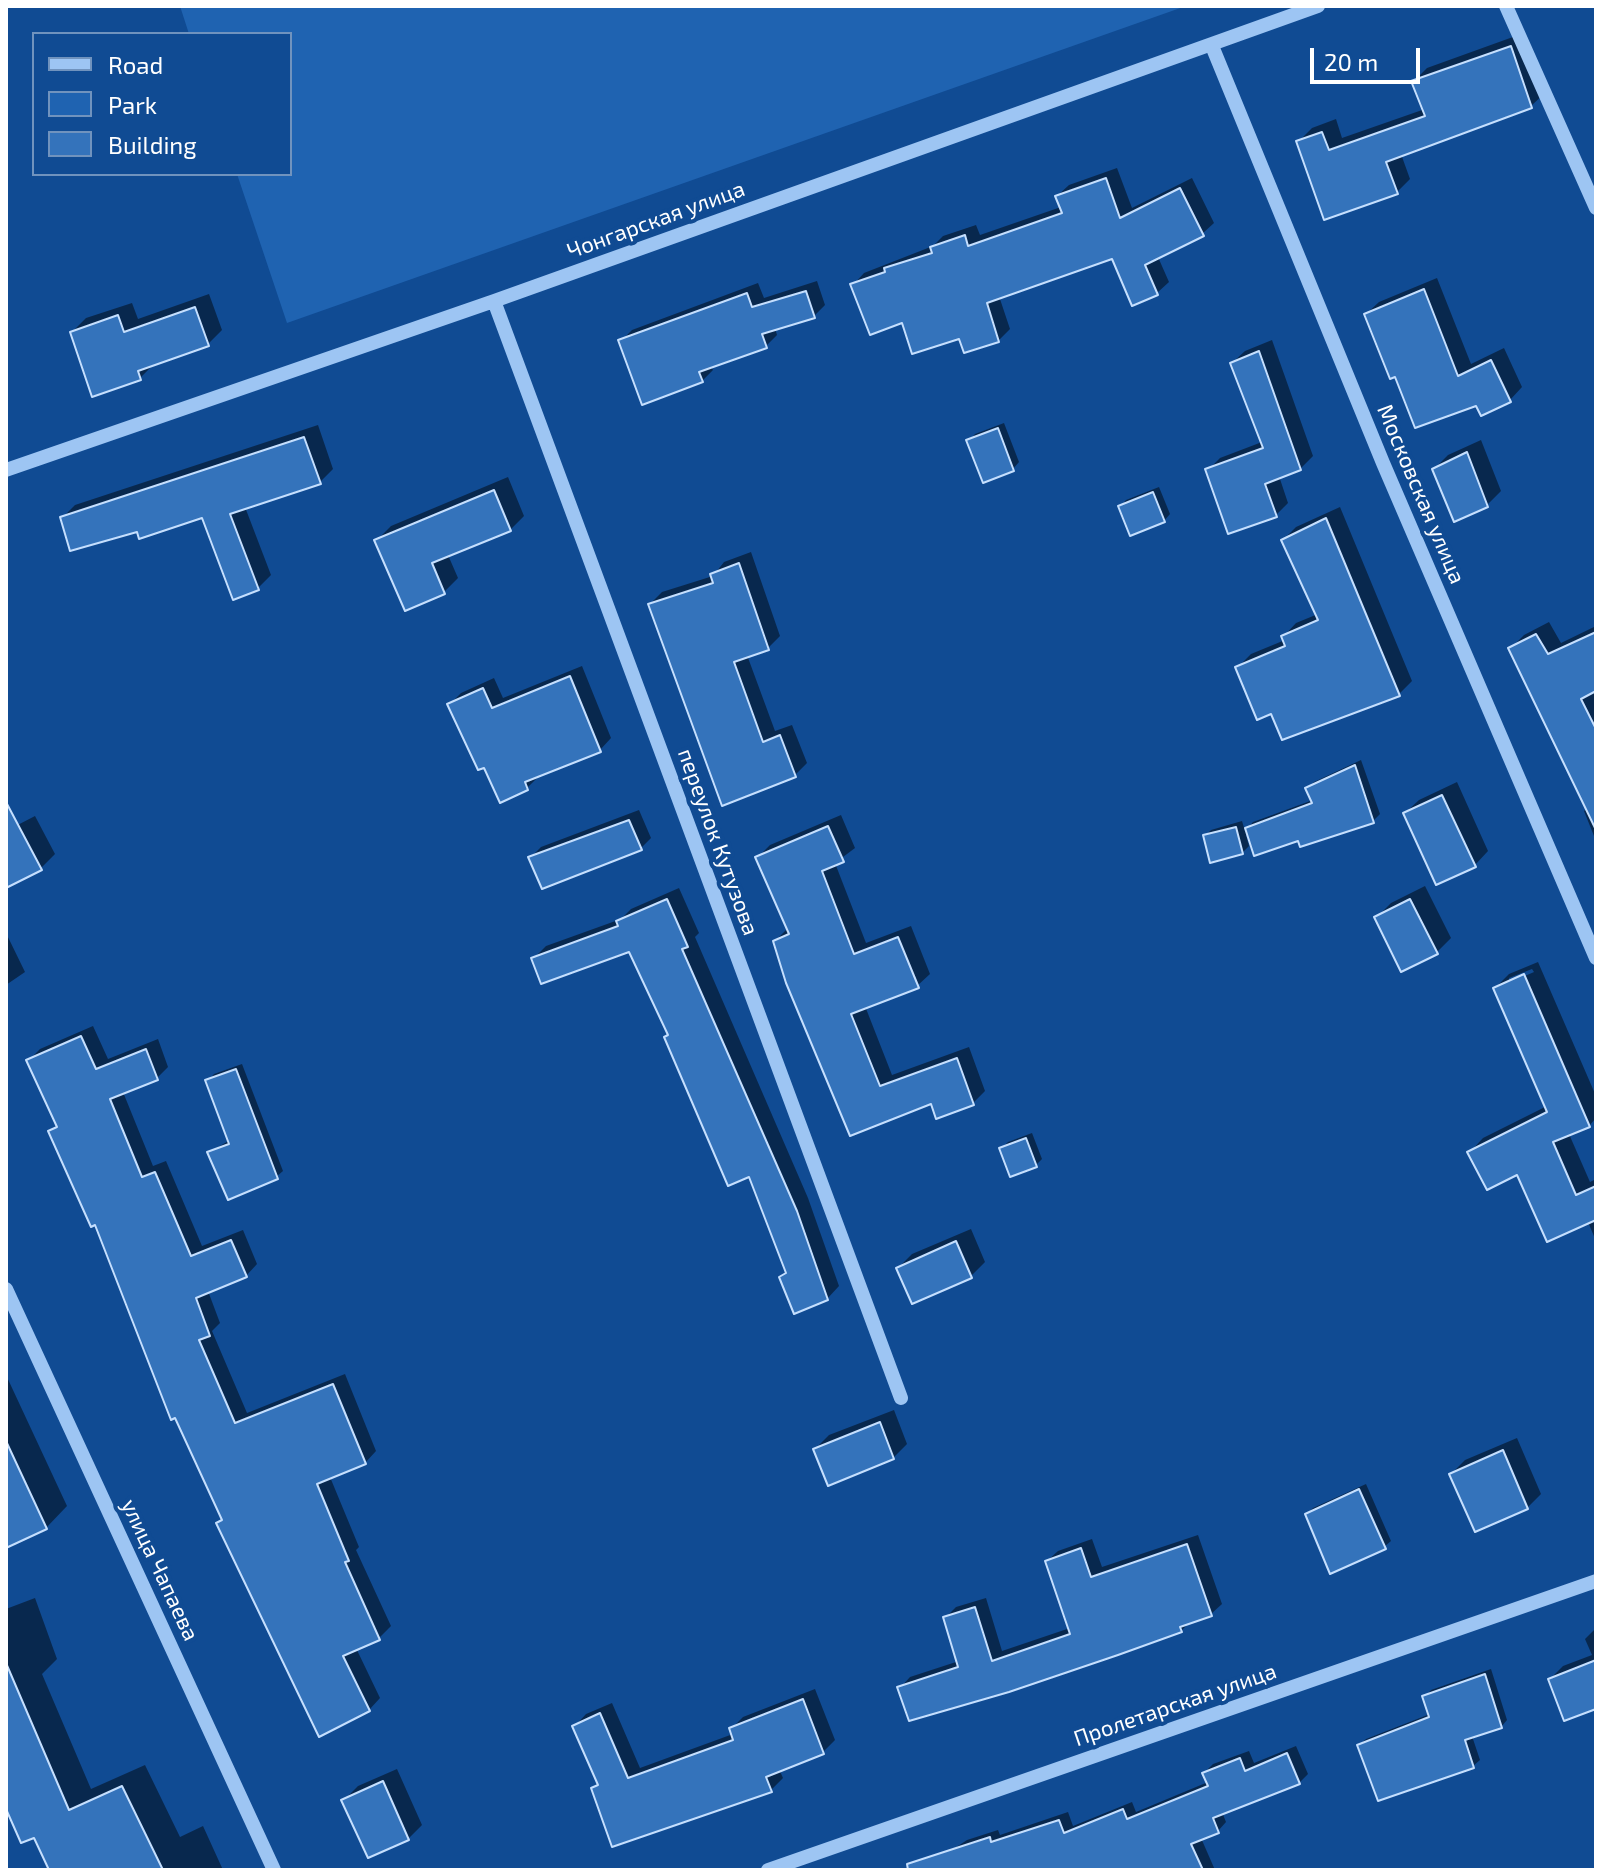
<!DOCTYPE html>
<html>
<head>
<meta charset="utf-8">
<style>
	body { margin:0 }
	#map { position:relative; width:1602px; height:1876px; overflow:hidden; background:#104b93; font-family:"Exo 2",sans-serif }
	canvas { display:block }
	.frame { position:absolute; inset:0; border:8px solid #fff; pointer-events:none }
	.legend { position:absolute; left:32px; top:32px; width:260px; height:144px; box-sizing:border-box; background:#104b93; border:2px solid #7093be; margin:0; padding:10px 14px; list-style:none; font-size:24px; color:#fff }
	.legend li { display:flex; align-items:center; gap:16px; height:40px }
	.legend b { width:40px; border:2px solid #7093be }
	.scale { position:absolute; left:1310px; top:48px; width:110px; height:36px; box-sizing:border-box; border:4px solid #fff; border-top:0; padding-left:10px; font-size:24px; line-height:28px; white-space:nowrap; color:#fff; -webkit-text-stroke:6px #104b93; paint-order:stroke }
</style>
</head>
<body>
<div id="map">
<canvas width="1602" height="1876"></canvas>
<div class="frame"></div>
<ul class="legend">
<li><b style="height:10px;background:#9dc5f3"></b>Road</li>
<li><b style="height:22px;background:#1f63b1"></b>Park</li>
<li><b style="height:22px;background:#3473bb"></b>Building</li>
</ul>
<div class="scale">20 m</div>
</div>
<script>
const c = document.querySelector('canvas').getContext('2d');
c.lineJoin = 'round';
function fill(path, color) {
  c.fillStyle = color;
  c.fill(path, 'evenodd');
}
function trace(path, color, width, dash) {
  c.strokeStyle = color;
  c.lineWidth = width;
  c.lineCap = dash ? 'butt' : 'round';
  c.setLineDash(dash || []);
  c.stroke(path);
}
function drawText(font, color, halo, rows, align = 'center') {
  c.font = font + ' "Exo 2",sans-serif';
  c.lineWidth = 8;
  c.setLineDash([]);
  c.textBaseline = 'middle';
  c.strokeStyle = halo;
  c.fillStyle = color;
  for (const [text, x, y, turn = 0] of rows) {
    c.save();
    c.translate(x, y);
    c.rotate((+turn || 0) * Math.PI / 180);
    c.textAlign = isNaN(turn) ? turn : align;
    if (halo) c.strokeText(text, 0, 0);
    c.fillText(text, 0, 0);
    c.restore();
  }
}
const green = new Path2D(`
	M180,6H1186L287,323L237,174H290V34H189Z`);
const shadow = new Path2D(`
	M1524,33L1545,93L1531,106L1401,154L1410,179L1397,192L1299,141L1312,128L1336,119L1342,138L1425,109L1414,81L1427,68Z
	M1117,168L1132,208L1192,178L1214,223L1202,234L1158,257L1169,282L1157,293L1113,256L999,296L1010,329L998,341L961,336L903,320L853,285L864,273L933,246L943,236L976,225L980,235L1061,207L1057,196L1069,185Z
	M1437,278L1471,364L1504,348L1522,387L1510,400L1477,403L1396,375L1366,314L1379,302Z
	M817,281L825,305L814,316L775,328L777,335L766,346L711,366L713,370L702,381L621,341L632,330L758,283L764,298Z
	M209,294L222,330L208,344L154,364L140,378L72,332L86,318L132,303L138,319Z
	M1272,340L1313,456L1300,469L1279,476L1288,503L1276,515L1208,470L1220,458L1262,442L1232,363L1245,351Z
	M1004,423L1019,462L1013,469L969,441L975,434Z
	M318,425L333,469L320,482L245,507L271,575L258,588L203,516L138,530L62,518L75,505Z
	M1481,440L1501,491L1487,505L1434,469L1448,455Z
	M508,477L524,516L510,530L448,555L458,578L444,592L377,540L391,526Z
	M1159,487L1170,514L1164,521L1120,507L1126,500Z
	M1340,507L1412,681L1399,694L1273,711L1238,667L1251,654L1285,640L1283,637L1296,623L1318,614L1283,540L1296,527Z
	M751,552L780,636L768,648L747,655L775,731L792,725L807,763L794,776L723,803L650,604L662,592L713,576L724,562Z
	M1549,622L1561,643L1596,626V841L1584,811L1588,807L1511,648L1524,635Z
	M582,666L611,738L600,750L538,777L527,788L449,705L461,693L494,678L503,698Z
	M1361,760L1380,814L1373,821L1299,839L1249,835H1246L1249,846L1242,853L1205,836L1211,830L1242,821L1245,831L1253,822L1313,800L1308,789L1314,782Z
	M1457,782L1488,851L1475,865L1405,813L1419,800Z
	M639,810L651,838L641,848L531,857L541,847Z
	M841,815L855,848L835,863L866,943L911,926L930,974L917,986L865,1006L892,1075L969,1047L985,1091L973,1103L932,1101L851,1133L775,941L788,928L758,857L770,845Z
	M35,816L55,854L41,868L6,886V831Z
	M1425,886L1451,938L1437,952L1377,917L1391,903Z
	M679,888L699,933L695,937L808,1198L839,1286L827,1299L781,1277L787,1271L750,1175L670,1034L630,949L533,959L546,946L621,919L631,909Z
	M6,933L25,972L6,985Z
	M1538,962L1596,1096V1118L1589,1126L1569,1134L1590,1182L1596,1179V1241L1588,1222L1518,1172L1470,1152L1483,1138L1547,1106L1495,988L1509,974ZM1532,969L1534,972L1509,983V978Z
	M93,1026L108,1059L158,1039L168,1067L157,1078L123,1092L153,1166L166,1161L202,1246L243,1230L257,1264L246,1276L208,1291L220,1323L212,1331L247,1413L345,1374L376,1451L365,1463L330,1477L359,1547L356,1550L391,1626L379,1638L356,1648L380,1698L369,1710L219,1523L223,1519L96,1223L51,1131L58,1124L29,1060L40,1049Z
	M242,1064L283,1171L276,1177L210,1152L230,1140L208,1081L214,1074Z
	M1032,1133L1042,1159L1036,1165L1001,1149L1008,1142Z
	M971,1229L985,1262L971,1276L913,1301L898,1268L912,1254Z
	M6,1375L67,1506L46,1528L6,1546Z
	M894,1410L907,1444L893,1458L815,1449L829,1435Z
	M1517,1438L1541,1494L1527,1508L1451,1474L1465,1460Z
	M1366,1484L1391,1541L1384,1547L1307,1514L1313,1508Z
	M1198,1535L1222,1604L1211,1614L1190,1622L1181,1631L900,1688L910,1677L959,1661L945,1618L956,1607L986,1598L1002,1651L1070,1628L1047,1561L1058,1551L1092,1539L1102,1567Z
	M35,1598L57,1659L42,1674L91,1789L145,1765L180,1837L203,1826L223,1870H52L35,1835L6,1804V1609Z
	M1596,1628V1701L1550,1679L1563,1666L1592,1655L1585,1639Z
	M1491,1669L1507,1720L1501,1727L1472,1736L1480,1760L1473,1766L1359,1745L1366,1739L1430,1714L1425,1697L1431,1690Z
	M815,1689L835,1740L823,1752L779,1769L783,1778L771,1790L593,1788L599,1782L575,1726L586,1714L612,1703L640,1768L733,1734L731,1729L743,1717Z
	M1296,1746L1308,1774L1299,1783L1222,1812L1226,1822L1218,1831L1201,1838L1215,1870H922L967,1840L998,1830L1000,1835L1068,1812L1073,1826L1132,1802L1136,1812L1208,1782L1204,1773L1213,1764L1249,1751L1254,1763Z
	M397,1769L422,1825L408,1839L344,1800L358,1786Z`);
const building = new Path2D(`
	M1511,46L1532,108L1386,162L1398,194L1324,220L1296,141L1322,132L1329,150L1425,116L1411,81Z
	M1106,178L1120,218L1180,188L1204,236L1145,265L1158,295L1132,306L1112,259L987,303L999,342L964,353L959,339L912,354L902,323L870,335L850,284L885,272L884,268L932,253L930,247L965,235L968,246L1062,213L1055,196Z
	M1424,289L1458,376L1491,360L1511,402L1481,416L1476,406L1415,428L1395,377L1390,379L1364,314Z
	M806,291L815,318L762,334L767,348L699,372L703,382L642,405L618,340L747,293L752,307Z
	M195,307L209,346L138,371L141,380L92,397L70,332L118,315L124,332Z
	M1259,351L1301,470L1265,484L1277,517L1228,534L1205,469L1263,448L1230,363Z
	M998,428L1014,471L983,483L966,440Z
	M304,437L321,484L230,514L259,590L233,600L202,518L139,539L137,532L70,551L60,517Z
	M1467,452L1488,507L1454,522L1432,469Z
	M494,490L511,531L432,563L445,594L405,611L374,540Z
	M1153,492L1165,522L1130,536L1118,506Z
	M1326,518L1400,696L1282,740L1271,714L1257,720L1235,667L1285,646L1281,636L1318,620L1281,540Z
	M739,563L769,650L734,662L763,742L780,735L796,777L722,806L648,604L713,583L710,574Z
	M1596,632V691L1581,699L1596,729V830L1508,648L1536,634L1548,654Z
	M570,676L601,752L525,782L528,790L500,803L484,768L478,770L447,704L483,688L492,708Z
	M1355,765L1374,823L1300,847L1298,841L1254,856L1245,828L1312,803L1305,788Z
	M1442,795L1476,867L1436,885L1403,813Z
	M6,802L42,870L6,888Z
	M629,820L642,850L542,889L528,857Z
	M828,826L844,862L822,871L854,954L898,937L919,988L851,1014L880,1086L957,1058L974,1105L936,1119L931,1104L850,1136L786,983L773,941L789,934L755,857Z
	M1236,827L1243,854L1210,863L1203,835Z
	M667,899L688,947L682,949L797,1211L828,1300L794,1314L779,1277L786,1273L749,1177L728,1186L664,1037L668,1035L629,952L541,984L531,958L618,926L616,921Z
	M1410,899L1438,954L1401,972L1374,917Z
	M1524,974L1590,1127L1553,1142L1576,1195L1596,1186V1220L1547,1242L1517,1175L1487,1190L1467,1152L1547,1112L1493,988Z
	M81,1036L96,1069L146,1049L158,1080L110,1099L142,1177L155,1172L191,1256L231,1240L247,1277L196,1298L210,1336L199,1340L235,1423L333,1384L366,1464L317,1484L349,1561L345,1562L380,1640L343,1656L370,1711L319,1737L216,1523L222,1520L175,1418L171,1420L95,1225L91,1227L48,1131L57,1127L26,1060Z
	M236,1069L278,1179L228,1200L207,1152L229,1144L205,1080Z
	M1026,1138L1037,1167L1010,1177L999,1148Z
	M956,1241L972,1278L912,1304L896,1268Z
	M880,1422L894,1459L828,1486L813,1449Z
	M6,1441L47,1529L6,1548Z
	M1503,1450L1528,1509L1475,1532L1449,1474Z
	M1359,1489L1386,1549L1330,1574L1305,1514Z
	M1187,1544L1212,1616L1180,1627L1182,1632L1118,1655L1009,1692L909,1721L897,1687L958,1667L943,1617L975,1607L992,1661L1070,1634L1045,1561L1081,1548L1091,1577Z
	M1596,1660V1709L1564,1721L1548,1679Z
	M6,1663L69,1810L122,1786L163,1870H49L34,1838L21,1843L6,1809Z
	M1485,1674L1502,1728L1465,1740L1474,1768L1378,1801L1357,1745L1429,1717L1422,1696Z
	M803,1699L824,1754L766,1777L772,1792L612,1847L591,1788L598,1785L572,1726L600,1713L628,1778L733,1740L729,1728Z
	M1287,1753L1300,1784L1213,1818L1219,1833L1191,1844L1203,1870H908L907,1864L990,1837L991,1842L1059,1820L1064,1833L1123,1809L1127,1819L1208,1786L1202,1773L1240,1758L1245,1771Z
	M383,1781L409,1840L368,1858L341,1800Z`);
const minor = new Path2D(`
	M1506,6L1596,208
	M1212,46L1383,463L1596,958
	M494,301L901,1398
	M6,470L494,301L1318,6
	M6,1289L274,1870
	M768,1870L1596,1581`);
const streetNames = [
	["Чонгарская улица",656,220,-20],
	["Московская улица",1421,494,67],
	["переулок Кутузова",718,842,70],
	["улица Чапаева",160,1570,65],
	["Пролетарская улица",1175,1705,-19]
];
fill(green, '#1f63b1');
fill(shadow, '#0007');
fill(building, '#3473bb');
trace(building, '#c5dffe', 2);
trace(minor, '#9dc5f3', 14);
drawText('22px', '#fff', '#104b93', streetNames);
</script>
</body>
</html>
